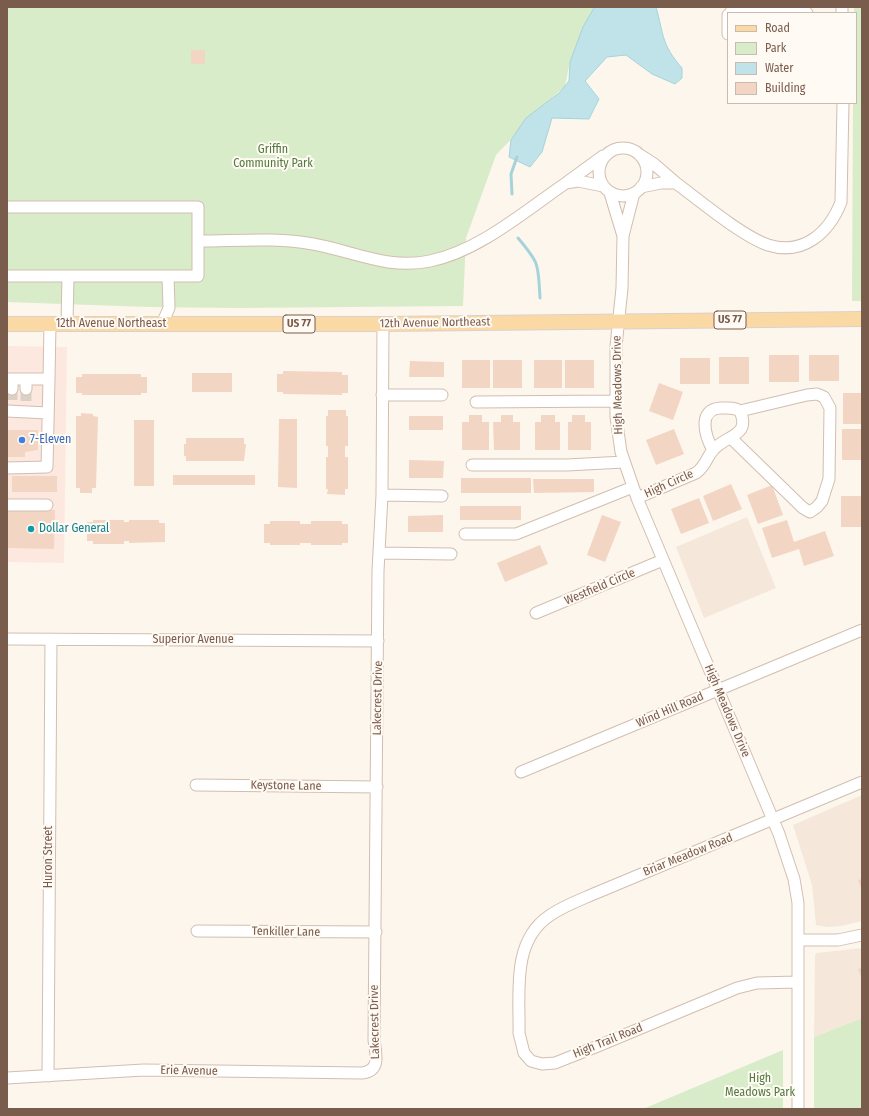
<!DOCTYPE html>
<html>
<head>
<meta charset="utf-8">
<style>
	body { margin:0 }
	#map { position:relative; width:869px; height:1116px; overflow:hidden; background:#fdf6ec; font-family:"Fira Sans Condensed",sans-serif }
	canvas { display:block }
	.frame { position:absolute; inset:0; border:8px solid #7a5c4d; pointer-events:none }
	.legend { position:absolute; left:727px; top:12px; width:130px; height:92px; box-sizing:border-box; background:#fffaf3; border:1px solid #cabbb1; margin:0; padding:5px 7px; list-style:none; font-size:12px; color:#7a5c4d }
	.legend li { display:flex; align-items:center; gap:8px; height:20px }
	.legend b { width:20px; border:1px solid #cabbb1 }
</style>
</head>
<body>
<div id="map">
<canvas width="869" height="1116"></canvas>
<div class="frame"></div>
<ul class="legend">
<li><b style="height:5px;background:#fbd9a5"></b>Road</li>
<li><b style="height:11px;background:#d8ecc9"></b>Park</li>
<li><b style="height:11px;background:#bfe3e8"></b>Water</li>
<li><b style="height:11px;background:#f3d5c3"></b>Building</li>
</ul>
</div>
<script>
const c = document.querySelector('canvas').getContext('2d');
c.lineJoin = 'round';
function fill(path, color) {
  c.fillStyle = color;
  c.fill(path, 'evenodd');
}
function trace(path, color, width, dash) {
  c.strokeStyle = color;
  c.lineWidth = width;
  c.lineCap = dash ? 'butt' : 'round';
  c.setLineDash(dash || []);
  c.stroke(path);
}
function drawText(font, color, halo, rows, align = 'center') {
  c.font = font + ' "Fira Sans Condensed",sans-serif';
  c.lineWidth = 4;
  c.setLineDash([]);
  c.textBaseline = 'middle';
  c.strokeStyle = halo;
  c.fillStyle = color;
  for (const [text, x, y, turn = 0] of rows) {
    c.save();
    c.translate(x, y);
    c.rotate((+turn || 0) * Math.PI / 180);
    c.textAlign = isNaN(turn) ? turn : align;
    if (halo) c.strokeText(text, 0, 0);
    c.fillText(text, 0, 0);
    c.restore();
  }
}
const residential = new Path2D(`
	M747,517L776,588L704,618L676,547Z
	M862,795V921L841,926L827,927L816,925L812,885L793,825Z
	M862,948V1018L814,1037L815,955L816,953Z`);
const commercial = new Path2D(`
	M7,346L67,347L64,563L7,562Z`);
const green = new Path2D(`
	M7,7H595L570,62L565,86L546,103L496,155L466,238L463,306L237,308L148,307L7,302Z
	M854,7H862V301H852L853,103H856V13H854Z
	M862,1018V1109H814V1037Z
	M783,1050V1109H643Z`);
const water = new Path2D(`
	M595,7H656C664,35 661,44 682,68V78L675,84L652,74L626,55L607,57L585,81L599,99L589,119L552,118L542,152L530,167L509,157L511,140L526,118L559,93L569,81L570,62L583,27Z`);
const stream = new Path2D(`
	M512,194L511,174L517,157
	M518,238C540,264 538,264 540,298`);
const building = new Path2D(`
	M191,50H205V64H191Z
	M769,355H799V382H769Z
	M809,355H839V381H809Z
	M719,357H749V384H719Z
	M680,358H710V384H680Z
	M462,360H490V388H462Z
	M493,360H522V388H493Z
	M534,360H562V388H534Z
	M565,360H594V388H565Z
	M410,361L444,362V377H409Z
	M283,371L342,372V375H348V393H342V395L283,394V392H277V374H283Z
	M192,373H232V392H192Z
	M82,374H141V377H147V393H141V395H82V393H76V377H82Z
	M659,383L683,392L673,420L649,411Z
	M843,393H862V424H843Z
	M328,410H346V416H348V446H345V457H348V489H345V495L327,494L328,489H326V457H328V446H326V416H328Z
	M81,413L93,414V416L98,417L96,488H92V493H80V488H76V416H81Z
	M469,415H482V422H489V450H462V422H469Z
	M501,415H513V422H520V450H494L493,422H501Z
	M541,415H555V422H560V450H535V422H541Z
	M572,415H585V422H591V450H568V422H572Z
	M409,416H443V430H409Z
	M279,419H297V488L278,487Z
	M134,420H154V486H134Z
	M674,429L684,454L656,465L646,440Z
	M842,429H862V460H842Z
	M7,430H38V450L25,452V457H7Z
	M186,438H244V444H246L244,461H186V456H184V444H186Z
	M409,460L444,461L443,478H409Z
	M173,475H255V485H173Z
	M12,476H57V492H12Z
	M461,478H531V493H461Z
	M533,479H594V492L534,493Z
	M731,484L742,509L713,521L703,496Z
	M772,485L783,515L758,524L747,495Z
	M841,496H862V527H841Z
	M699,498L709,523L681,534L671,509Z
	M460,506H521V520H460Z
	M7,510H55L54,549L7,548Z
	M443,515V532H408V516Z
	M602,515L621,522L605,562L587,555Z
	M93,520H124V522H129V520H159V523H165V542L129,543V541H124V544H93V541H87V522H93Z
	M787,520L794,542L825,531L834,556L804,566L799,549L772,558L762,528Z
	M270,521H300V524H311V521H342V524H348V543H342V545H311V543H300V545H270V543H264V524H270Z
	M540,545L548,564L505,582L497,563Z
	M862,879V891L858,880Z
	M862,968V979L858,969Z`);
const minorTunnel = new Path2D(`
	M12,400V389
	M26,401V389`);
const minor = new Path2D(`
	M842,7V13
	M730,13L732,10L797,11L807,13
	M728,15V34
	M599 172a24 24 0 1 1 48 0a24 24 0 1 1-48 0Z
	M640,155L654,164L676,183H661L641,187
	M676,183C700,201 742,236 768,245C803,256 829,233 841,202L843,103
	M603,186L578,181L566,183L603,156
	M610,193L623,236L634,193
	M7,207H198V276H7
	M623,236L622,288L616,346V417L621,452L637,498L779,834L794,879L798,903V1109
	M198,241C236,241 276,237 313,244C353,251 388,270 430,261C479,251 525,211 566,183
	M67,324L68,276
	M162,324L169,308L168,276
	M7,379H49L50,324
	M12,379V389
	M26,379V389
	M382,395H442
	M476,402L616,401
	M7,411L48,413
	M731,438L803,508L810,512L817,507L822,501L829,479L830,408L824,397L817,394L807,395L740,411
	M472,465H567L624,462
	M7,468L47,467L49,379
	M382,495L442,496
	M637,498L696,473C707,465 706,457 714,449C727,435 751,436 740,411C734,407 728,408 721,408C697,409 705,436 713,450
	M7,505H47
	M465,534H516L633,487
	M380,553L451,554
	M536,613L663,560
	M7,639L378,641
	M521,772L862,630
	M196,785L377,787
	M197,931L376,932
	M799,940H838L862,935
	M798,982L757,983L737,988L598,1046L555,1063L542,1064L531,1061L524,1053L519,1033C520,994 511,942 549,916C563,906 580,900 596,893L862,782
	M48,1076L51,639
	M7,1078L144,1070L362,1073C381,1071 376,1054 374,1040L378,571L382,495L383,324`);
const major = new Path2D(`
	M7,324H383L862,319`);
const markers = [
	[22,440,4,"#3f7fe0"],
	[31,529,4,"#0f9aa8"]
];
const shields = [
	[730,320,32],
	[299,324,32]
];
const shieldNames = [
	["US 77",730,320],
	["US 77",299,324]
];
const parkNames = [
	["Griffin",273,150],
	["Community Park",273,164],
	["High",760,1079],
	["Meadows Park",760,1093]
];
const streetNames = [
	["12th Avenue Northeast",435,323,-1],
	["12th Avenue Northeast",111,324],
	["High Meadows Drive",618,385,-91],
	["High Circle",669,484,-24],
	["Westfield Circle",600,587,-23],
	["Superior Avenue",193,640],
	["Lakecrest Drive",378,698,-89],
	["Wind Hill Road",670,710,-23],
	["High Meadows Drive",727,711,67],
	["Keystone Lane",286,786,1],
	["Briar Meadow Road",688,855,-22],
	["Huron Street",49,857,-90],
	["Tenkiller Lane",286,932,1],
	["Lakecrest Drive",375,1022,-91],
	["High Trail Road",608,1041,-22],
	["Erie Avenue",189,1071,1]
];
const shopNames = [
	["7-Eleven",30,440]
];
const cultureNames = [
	["Dollar General",39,529]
];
fill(residential, '#f5e8da');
fill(commercial, '#fde8e0');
fill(green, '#d8ecc9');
fill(water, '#bfe3e8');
trace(water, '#a5d3da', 1);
trace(stream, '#a5d3da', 3);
fill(building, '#f3d5c3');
trace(minorTunnel, '#dcd0c4', 11, [11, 5.5]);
trace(minor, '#d1beb0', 13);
trace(major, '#dad1cd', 16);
trace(minor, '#fff', 11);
trace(major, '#fbd9a5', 14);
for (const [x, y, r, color] of markers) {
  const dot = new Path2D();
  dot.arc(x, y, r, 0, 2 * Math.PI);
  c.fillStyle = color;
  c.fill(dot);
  trace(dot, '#fffaf3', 1.5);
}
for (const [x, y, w] of shields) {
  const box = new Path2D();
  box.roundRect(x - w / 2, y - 9, w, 18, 3);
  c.fillStyle = '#fffaf3';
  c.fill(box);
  trace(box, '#7a5c4d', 1);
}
drawText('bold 11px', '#7a5c4d', null, shieldNames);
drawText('12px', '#537a41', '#fffaf3', parkNames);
drawText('12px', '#7a5c4d', '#fffaf3', streetNames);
drawText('12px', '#366cbe', '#fffaf3', shopNames, 'left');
drawText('12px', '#0d838f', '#fffaf3', cultureNames, 'left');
</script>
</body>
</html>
